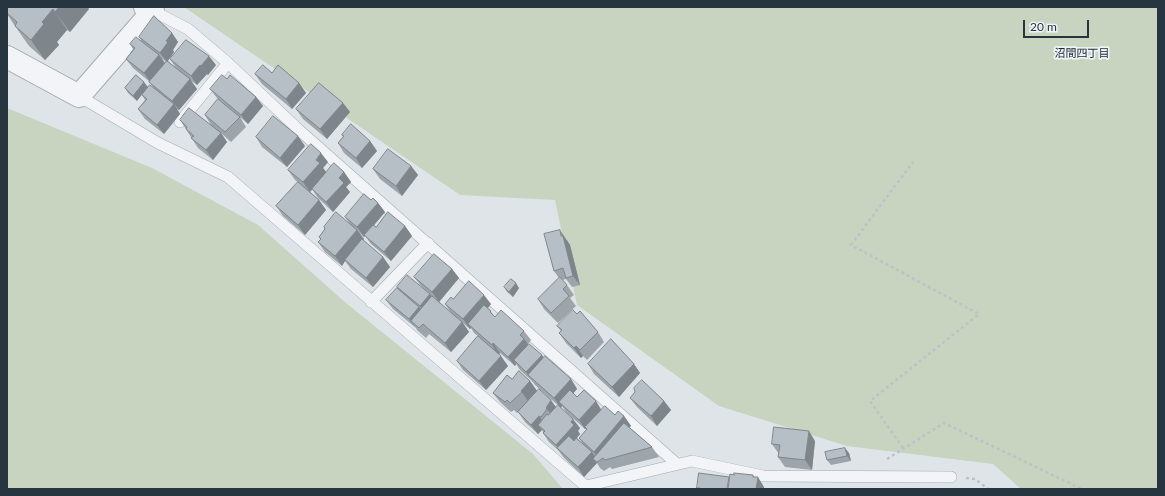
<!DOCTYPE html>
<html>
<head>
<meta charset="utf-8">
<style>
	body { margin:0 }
	#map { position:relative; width:1165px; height:496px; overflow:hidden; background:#dfe4e9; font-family:Lato,sans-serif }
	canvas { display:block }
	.frame { position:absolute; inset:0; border:8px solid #273540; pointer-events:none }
	.scale { position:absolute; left:1023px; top:20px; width:66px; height:18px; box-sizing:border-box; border:2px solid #273540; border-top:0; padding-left:5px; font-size:12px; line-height:14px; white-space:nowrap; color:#273540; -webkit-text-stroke:3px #eef3f6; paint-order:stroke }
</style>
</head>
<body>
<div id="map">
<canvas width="1165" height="496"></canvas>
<div class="frame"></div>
<div class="scale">20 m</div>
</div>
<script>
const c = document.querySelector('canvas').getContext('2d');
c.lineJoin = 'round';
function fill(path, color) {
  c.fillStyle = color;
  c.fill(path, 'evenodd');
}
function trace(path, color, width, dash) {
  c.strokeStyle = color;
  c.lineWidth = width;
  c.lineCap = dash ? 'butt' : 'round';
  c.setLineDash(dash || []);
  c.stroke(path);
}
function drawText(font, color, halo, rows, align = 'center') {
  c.font = font + ' Lato,"Noto Sans JP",sans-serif';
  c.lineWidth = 3.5;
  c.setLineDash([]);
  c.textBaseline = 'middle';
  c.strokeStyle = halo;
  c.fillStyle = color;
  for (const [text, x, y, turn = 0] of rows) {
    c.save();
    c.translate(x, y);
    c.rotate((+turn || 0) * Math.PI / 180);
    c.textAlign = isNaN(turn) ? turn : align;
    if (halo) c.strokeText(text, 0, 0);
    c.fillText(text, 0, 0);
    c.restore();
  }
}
const green = new Path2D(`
	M184,7H1158V489H1021L993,464L847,446L719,406L577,305L555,200L460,195Z
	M7,108L152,168L258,225L346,303L533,454L563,489H7Z`);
const path = new Path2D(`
	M903,448L870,401L979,314L851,245L913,162
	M887,459L944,423L1082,489
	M966,478L975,479L988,489`);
const lane = new Path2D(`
	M153,11L188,29L228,63L299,130L677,464
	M79,96L158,143L228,177L589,489
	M180,122L228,63
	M371,302L428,243
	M586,486L692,461L763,476L951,477`);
const street = new Path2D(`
	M7,57L79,96L153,11L145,7`);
const wall = new Path2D(`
	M8,7H87L89,9L70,32L67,30L57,42L59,45L45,60L29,46L15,26L7,14V9Z
	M172,33L178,42L173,50L174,52L168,61L176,68L170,59L216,65L208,75L207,74L197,85L190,80L197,89L179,110L177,109L180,114L164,134L145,119L138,109L145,100L142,95L153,87L149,82H150L133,68L126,59L133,49L130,44L142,42L139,37ZM162,58L166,62L165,63Z
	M272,73L299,83L306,93L292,109L262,84L255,74Z
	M136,75L137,101L128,93L125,88Z
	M227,79L256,97L263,106L248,124L240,117L246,127L231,142L221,133L227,142L213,160L198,148L180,120L211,125L205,115L224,104L217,98L210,89Z
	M343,103L350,112L327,139L303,119L296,109Z
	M342,135L370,141L377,151L362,168L344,153L338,143L343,137Z
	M256,137L305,146L287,167L262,147Z
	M328,162L323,168L326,172H344L351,182L346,187L350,192L333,212L318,198L312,189L310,192L319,200L326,210L305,235L283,216L276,206L298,182L295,180L288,170Z
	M411,166L418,175L402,196L380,179L373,169Z
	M371,200L378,203L385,212L374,225L376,227L405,226L412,236L391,261L371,244L365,236L364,237L359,232L364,239L363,241L383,257L390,267L373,287L351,269L345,261L342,266L325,252L318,242L321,240L319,237L325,229L324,227L350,224L345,217Z
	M567,240L570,245L580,285L572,287L566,279L562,280L567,285L574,295L570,298L576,306L558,323L544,309L538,299L559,278L554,271Z
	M452,269L459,278L439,302L421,286L414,277Z
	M397,287L430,294L432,296L451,313L445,304L453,299L491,304L488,308L495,317L524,331L531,340L528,344V345L544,358L571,379L577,389L573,393L577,397L602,410L615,415L624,416L631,426L629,427L652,447L659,457L612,469L610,467L604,471L600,468L597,463L584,477L564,458L558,450L549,442L543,433V432L542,430L538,434L525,422L518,412L520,410L517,413L514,410L511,412L500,402L493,393L512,379L530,381L537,391L528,401L556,407L580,428L578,431L580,434L577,438L583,444L579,438L587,430L586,429H585L566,412L562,406L561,408L535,385L532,381L520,370L516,364L515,366L500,353L499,354L508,366L486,390L463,370L457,361L478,336L474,333L471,328L470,329L463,323L469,332L451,352L429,334L426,338L417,330L416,328L393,309L386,300L399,290Z
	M504,287L519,288L513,297L507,292Z
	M557,326L598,332L604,342L587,360L583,356L581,358L566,343L559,333L561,331Z
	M588,364H634L640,373L619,397L594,374Z
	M630,398L664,401L671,410L657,426L637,407Z
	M815,441L812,470L785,467L778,457L779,454L772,444Z
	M849,453L851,461L831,465L827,460Z`);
const shadedWall = new Path2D(`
	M59,7H87L89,9L70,32L55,12Z
	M53,9L67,30L57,42L59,45L45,60L31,40L42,22Z
	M172,33L178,42L173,50L174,52L167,62L160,53L166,41Z
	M159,55L166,65L151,83L144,73Z
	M209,56L216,65L208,75L201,66Z
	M200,65L207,74L197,85L191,76Z
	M190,79L197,89L179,110L172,101Z
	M144,82L148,87L137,101L133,96Z
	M299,83L306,93L292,109L286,99Z
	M256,97L263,106L248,124L241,115Z
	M343,103L350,112L327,139L320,129Z
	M174,104L180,114L164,134L157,125Z
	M221,133L227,142L213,160L206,150Z
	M298,136L305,146L287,167L280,158Z
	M370,141L377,151L362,168L356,158Z
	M321,153L328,162L323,168L327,173L310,192L303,182L316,160Z
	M411,166L418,175L402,196L396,186Z
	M344,172L351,182L346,187L350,192L333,212L326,202L339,178Z
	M319,200L326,210L305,235L298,225Z
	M378,203L385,212L365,236L364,235L365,236L364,237L357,227Z
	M405,226L412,236L391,261L384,252Z
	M357,230L364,239L346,261L345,260V261L342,266L335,256Z
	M560,230L570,245L580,285L573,276Z
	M383,257L390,267L373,287L366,278Z
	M452,269L459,278L439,302L432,292Z
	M516,283L519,288L513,297L509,292Z
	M430,294L436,303L426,315L420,306Z
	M484,295L491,304L472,327L468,324L471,328L470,329L463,319Z
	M419,307L426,316L411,321L416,328L409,319Z
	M462,322L469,332L451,352L445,343Z
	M524,339L531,348L514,360L516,364L515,366L508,357Z
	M493,343L500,353L498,355L492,345Z
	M576,346L583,356L581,358L574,348Z
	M542,355L548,365L529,376L526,372Z
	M501,356L508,366L486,390L479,381Z
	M634,364L640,373L619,397L612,387Z
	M571,379L577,389L563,406L559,402L562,406L561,408L554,398Z
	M530,381L537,391L528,401L521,391Z
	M551,400L558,410L553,417L546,408Z
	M596,401L602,411L585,427L586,429H585L579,420Z
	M664,401L671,410L657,426L651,416Z
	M539,416L546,425H538L542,430L538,434L531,425Z
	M624,416L631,426L603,458L600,460L594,452Z
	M573,419L580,428L578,431L580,434L563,454L556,445Z
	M809,431L815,441L812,470L805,460Z
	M845,448L849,453L851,461L847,456Z
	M592,452L598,461L593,459L597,463L584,477L578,467Z
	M753,475L757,481L758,477L764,487V489H756Z`);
const building = new Path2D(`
	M8,7H59L55,12L53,9L42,22L44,24L31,40L15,26L17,22L7,13V9Z
	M154,16L172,33L166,41L168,42L160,53L139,37Z
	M136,37L159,55L144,73L126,59L135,48L130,44Z
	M186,40L209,56L201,66L200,65L191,76L170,59Z
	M167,61L190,79L172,101L149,82Z
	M263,65L272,73L278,65L299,83L286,99L255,74Z
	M136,75L144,82L133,96L125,88Z
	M222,75L227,79L230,75L256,97L241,115L210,89Z
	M319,83L343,103L320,129L296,109Z
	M150,85L174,104L157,125L138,109L147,99L142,95Z
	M218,99L240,117L225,132L205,115Z
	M189,108L221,133L206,150L191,138L194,136L186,129L187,127L180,120Z
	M273,116L298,136L280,158L256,137Z
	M351,124L370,141L356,158L338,143L344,136L342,135Z
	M311,144L321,153L316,160L320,163L303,182L288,170Z
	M388,149L411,166L396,186L373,169Z
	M334,163L344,172L339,178L344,183L326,202L312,189Z
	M298,182L319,200L298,225L276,206Z
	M364,194L371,200L373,198L378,203L357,227L345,217Z
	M336,212L357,230L335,256L318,242L321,239L319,237L325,229L324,227Z
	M388,212L405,226L384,252L364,235L373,225L376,227Z
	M560,230L561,236H563L573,276L566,278L563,268L554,271L544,234Z
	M362,239L383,257L366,278L345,260Z
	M434,254L452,269L432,292L414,277Z
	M407,275L430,294L420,306L397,287Z
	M560,277L567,285L563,289L569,296L551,313L538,299Z
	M511,279L516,283L509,292L504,287Z
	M469,281L484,295L463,319L445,304L451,297L453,299Z
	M397,288L419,307L409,319L386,300Z
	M432,296L462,322L445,343L423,324L419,328L411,321Z
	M484,305L491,311L490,312L495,317L501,310L524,331L520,335L524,339L508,357L493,343L492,345L468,324Z
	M573,310L577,314L580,311L598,332L580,350L576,346L574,348L559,333L562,330L557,326Z
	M478,336L501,356L479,381L457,361Z
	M611,339L634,364L612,387L588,364Z
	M529,344L542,355L526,372L514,360Z
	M545,356L571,379L554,398L528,375Z
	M519,371L530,381L521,391L522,392L510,403L507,400L505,402L493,393L507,375L512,379Z
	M642,380L664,401L651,416L630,398L635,392L634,388Z
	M539,389L551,400L546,408L547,409L541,417L539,416L531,425L518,412Z
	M570,390L577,397L584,390L596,401L579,420L559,402Z
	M558,405L573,419L571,422L574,425L556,445L543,433L545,431L538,425L547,414L548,415Z
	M605,406L615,415L618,411L624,416L594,452L579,438L587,429L585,427Z
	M624,423L652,447L605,460L603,458L597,462L593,459Z
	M774,427L809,431L805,460L778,457L780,445L772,444Z
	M569,436L574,441L576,438L592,452L578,467L557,448Z
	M845,448L847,456L827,460L825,452Z
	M699,473L729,477L727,489H700V488H697Z
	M734,473L753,475V477H758L756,489H728L730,474L734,475Z`);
const neighbourhoodNames = [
	["沼間四丁目",1082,53]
];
fill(green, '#c8d3c0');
trace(lane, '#a4acb3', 12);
trace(street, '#a4acb3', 24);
trace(path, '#bdc2c7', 2.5, [3, 3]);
trace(lane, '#f2f4f7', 11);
trace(street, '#f2f4f7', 22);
fill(wall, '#9da4aa');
fill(shadedWall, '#7f868b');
fill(building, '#b6bfc6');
trace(building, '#7f868b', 1);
drawText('11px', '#1a2631', '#eef3f6', neighbourhoodNames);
</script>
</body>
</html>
